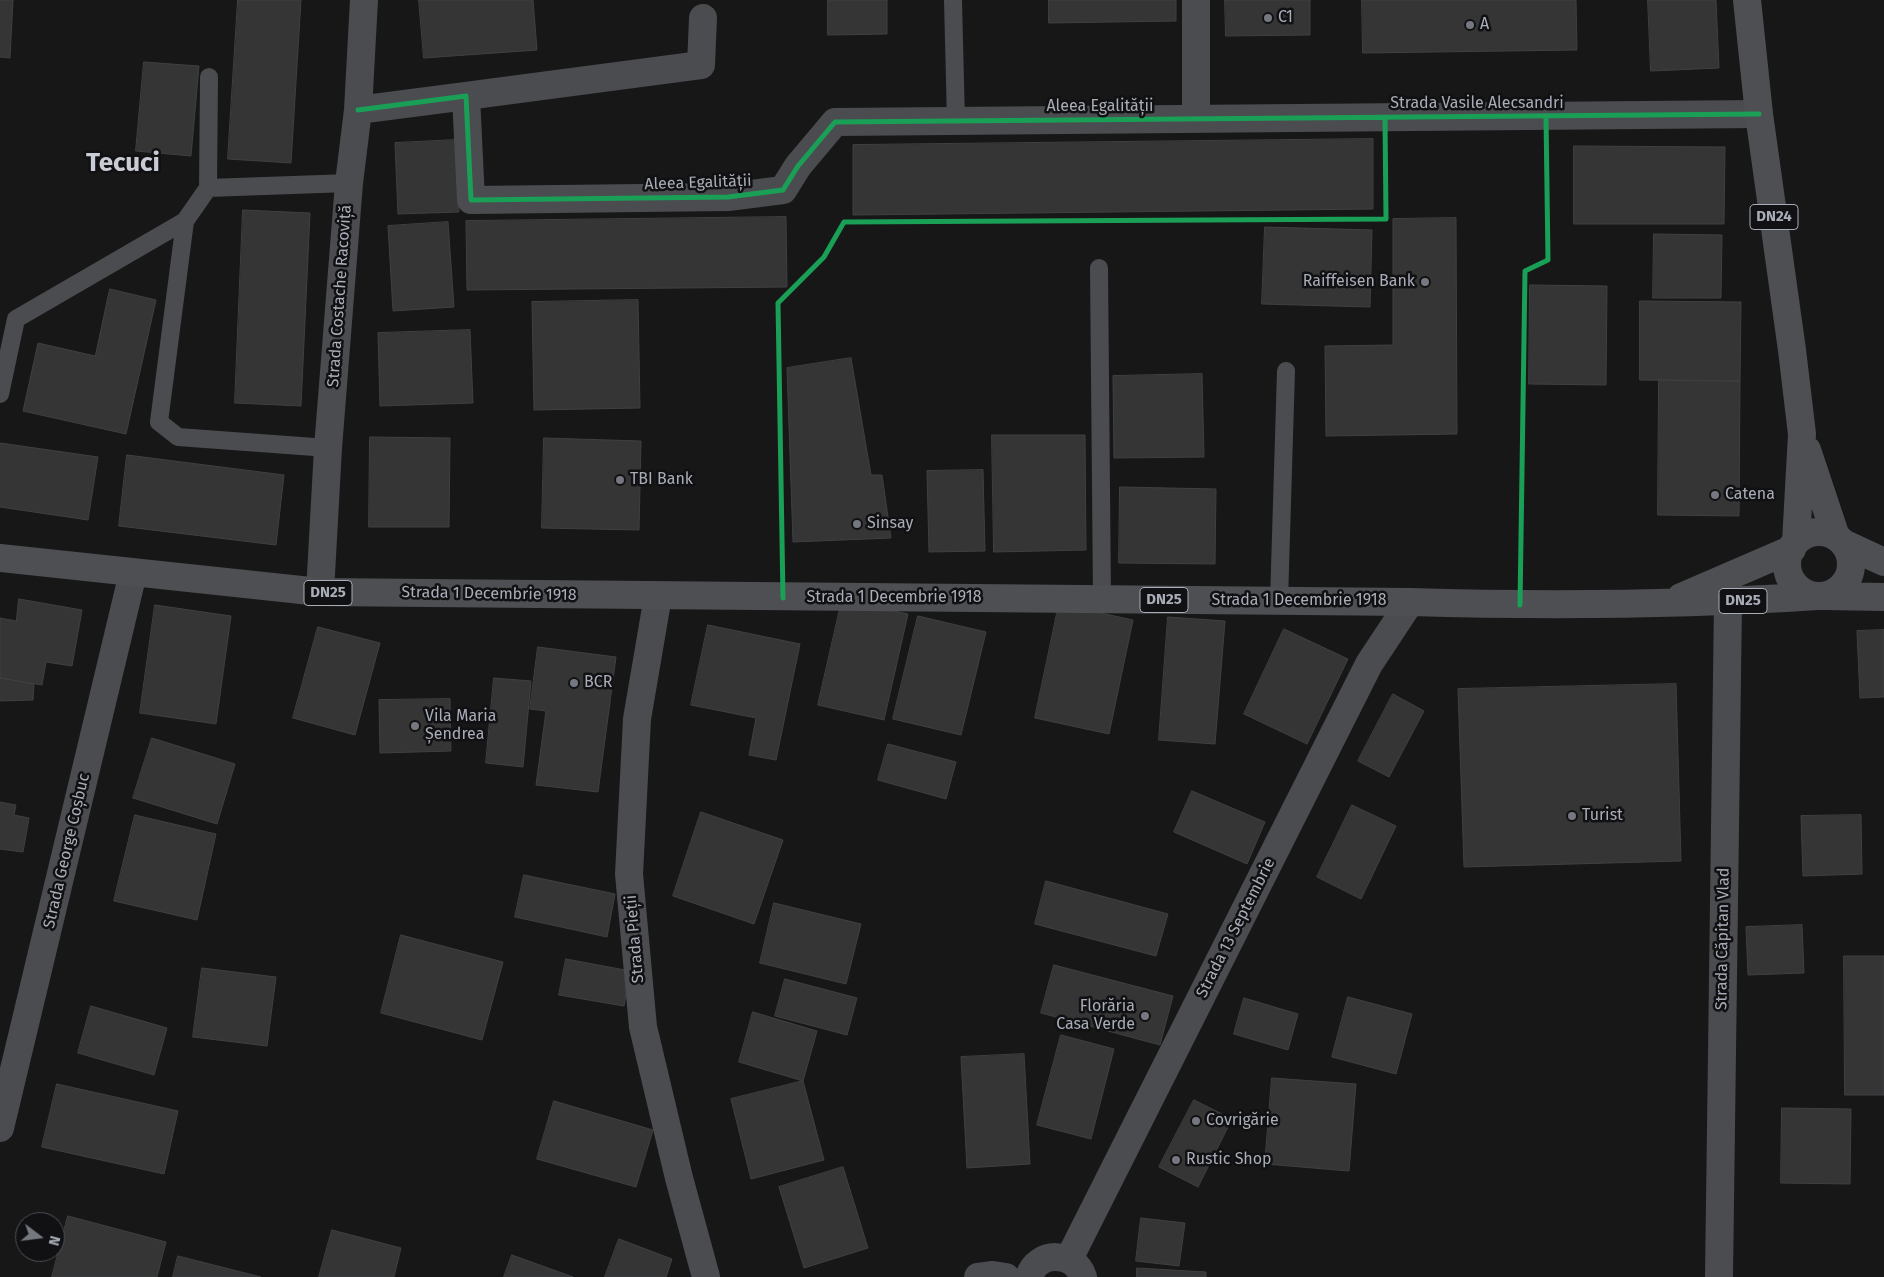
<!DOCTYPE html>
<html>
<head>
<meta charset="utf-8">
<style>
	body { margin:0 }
	#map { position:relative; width:1884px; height:1277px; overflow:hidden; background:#171717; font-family:"Fira Sans",sans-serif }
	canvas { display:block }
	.north { position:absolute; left:15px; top:1212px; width:50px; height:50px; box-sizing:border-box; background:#111113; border:1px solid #4d4f55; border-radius:50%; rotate:105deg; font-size:14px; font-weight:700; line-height:20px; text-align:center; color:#a8adb8 }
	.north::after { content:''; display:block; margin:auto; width:18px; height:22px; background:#757880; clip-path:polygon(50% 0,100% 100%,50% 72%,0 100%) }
</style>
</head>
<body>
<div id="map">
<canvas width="1884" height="1277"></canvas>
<div class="north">N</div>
</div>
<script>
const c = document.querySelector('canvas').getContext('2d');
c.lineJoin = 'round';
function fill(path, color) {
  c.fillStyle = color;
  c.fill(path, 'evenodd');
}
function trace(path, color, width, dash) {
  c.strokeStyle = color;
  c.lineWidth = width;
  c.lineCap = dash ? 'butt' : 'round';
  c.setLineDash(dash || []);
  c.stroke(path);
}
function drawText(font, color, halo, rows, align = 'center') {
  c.font = font + ' "Fira Sans",sans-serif';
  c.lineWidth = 5;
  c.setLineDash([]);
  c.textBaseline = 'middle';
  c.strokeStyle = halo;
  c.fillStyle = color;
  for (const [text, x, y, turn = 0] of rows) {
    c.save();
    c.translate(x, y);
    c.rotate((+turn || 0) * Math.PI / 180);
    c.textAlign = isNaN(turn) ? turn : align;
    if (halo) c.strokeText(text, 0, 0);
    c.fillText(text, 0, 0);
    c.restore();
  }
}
const building = new Path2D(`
	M0,0H13L10,58L0,57Z
	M238,0H301L291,163L228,159Z
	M419,0H533L537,50L424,58Z
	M828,0H887V34L828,35Z
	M1049,0H1176V21L1049,23Z
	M1225,0H1310V35L1226,36Z
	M1362,0H1576L1577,50L1363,53Z
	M1648,0H1716L1719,68L1651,71Z
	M144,62L199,66L191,156L136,151Z
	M1373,139V209L853,215V145Z
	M456,140L459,212L398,214L395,143Z
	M1574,146L1725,147L1724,224H1574Z
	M243,210L310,213L301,406L235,403Z
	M786,217L787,287L467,290L466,221Z
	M1456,218L1457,434L1326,436L1325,346L1393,345V219Z
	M448,222L454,307L393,311L388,226Z
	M1265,227L1372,230L1370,307L1262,304Z
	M1654,234L1722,235L1721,298H1653Z
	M1530,285L1607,286L1606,385L1529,384Z
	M110,289L156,300L126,434L23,411L38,343L95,356Z
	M638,300L640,408L534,410L532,302Z
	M1640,301L1741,302L1740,381L1640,380Z
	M470,330L473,403L380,406L378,333Z
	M851,358L871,475H882L891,538L793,542L787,368Z
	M1202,374L1204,457L1114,458L1113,376Z
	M1659,380L1740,381L1739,516L1658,515Z
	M992,435H1085L1086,550L994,552Z
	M370,437L450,438L449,527H369Z
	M544,438L641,441L639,530L542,528Z
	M0,443L98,457L88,520L0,507Z
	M127,455L284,475L276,545L119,526Z
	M983,470L985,551L929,552L927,471Z
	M1120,487L1216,489L1215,564L1119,563Z
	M19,599L82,610L72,666L46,662L42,685L0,678V618L16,621Z
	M842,600L908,614L884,720L818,705Z
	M1059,604L1133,620L1109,734L1035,718Z
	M155,605L231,616L216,724L140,713Z
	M918,616L986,632L961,735L893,719Z
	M1168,617L1225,621L1215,744L1159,740Z
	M708,625L800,644L776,760L749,755L756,718L691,705Z
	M318,627L380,643L355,735L293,718Z
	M1284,629L1348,659L1307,744L1244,714Z
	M1884,630V697L1860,698L1857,631Z
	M538,647L616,657L598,792L536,785L546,711L530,709Z
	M0,678L34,684L33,700L0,701Z
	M494,678L531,681L523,767L486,763Z
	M1676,684L1681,861L1464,867L1458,689Z
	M1393,694L1424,711L1389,777L1358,761Z
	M450,699L451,751L380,753L379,700Z
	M152,738L235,764L217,824L133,798Z
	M888,744L956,762L946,799L878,780Z
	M1192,791L1265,822L1247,864L1174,832Z
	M0,802L16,805L14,815L29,818L23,852L0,849Z
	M1352,805L1396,826L1361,899L1317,877Z
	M701,812L783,840L754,924L673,896Z
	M135,815L216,834L197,920L114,901Z
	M1861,815L1862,874L1803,876L1801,816Z
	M524,875L615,894L607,937L515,917Z
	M1046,881L1168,914L1156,956L1035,924Z
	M774,903L861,924L846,984L760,963Z
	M1802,925L1804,973L1748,975L1746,927Z
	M401,935L503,962L482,1040L381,1013Z
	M1844,956H1884V1095H1845Z
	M566,959L630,971L624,1006L559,995Z
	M1054,965L1173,996L1160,1045L1041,1013Z
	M202,968L276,977L267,1046L193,1037Z
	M785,979L857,998L847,1035L775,1016Z
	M1348,997L1412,1014L1396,1074L1332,1057Z
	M1244,998L1298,1014L1288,1050L1234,1034Z
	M91,1006L167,1028L154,1075L78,1053Z
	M753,1012L817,1031L803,1081L739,1062Z
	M1061,1035L1114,1049L1091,1139L1037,1125Z
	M1024,1054L1030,1164L967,1168L961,1057Z
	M1272,1078L1356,1084L1349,1171L1265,1164Z
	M803,1081L824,1160L751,1179L731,1099Z
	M57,1084L178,1111L164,1174L42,1147Z
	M1194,1100L1232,1119L1198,1187L1159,1167Z
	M554,1101L653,1130L636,1187L537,1159Z
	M1782,1108L1851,1109L1850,1184L1781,1183Z
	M843,1167L868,1248L804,1268L779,1187Z
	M68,1216L166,1242L157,1277H52Z
	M1141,1218L1185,1223L1179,1266L1136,1261Z
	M332,1230L401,1248L394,1277H319Z
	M619,1239L672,1259L666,1277H605Z
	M512,1255L573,1277H504Z
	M178,1256L261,1277H173Z
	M1137,1268L1206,1272V1277H1137Z`);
const service = new Path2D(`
	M953,0L956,121
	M208,188L209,77
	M185,221L159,422L178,437L328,448
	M1099,268L1102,600
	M0,394L16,319L185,221L208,188L349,183
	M1279,601L1286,371`);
const minor = new Path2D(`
	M1196,0V119
	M466,96L701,65L703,18
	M358,110L466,96L471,200L728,197L783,190L798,166L835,122L1759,114
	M320,592L328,448L349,183L358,110L364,0
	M658,596L637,719L629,874L643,1027L679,1178L706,1277
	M0,1128L133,573
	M1069,1259L1369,664L1410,602
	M978,1277L993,1275L1006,1277
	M1029,1277C1037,1250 1075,1251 1083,1277
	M1719,1277L1728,602`);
const primary = new Path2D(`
	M1747,0L1759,114L1792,350L1802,434L1796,542
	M1807,450L1836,537
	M1787 564a32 32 0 1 1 64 0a32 32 0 1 1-64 0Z
	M1843,543L1884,562
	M0,558L320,592L1410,602C1546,606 1682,605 1817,596
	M1824,596L1884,597
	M1681,597L1792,549`);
const cycleway = new Path2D(`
	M358,110L466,96L471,200L728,197L783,190L798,166L835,122L1759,114
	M783,598L778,303L824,257L844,222L1386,219L1385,118
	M1520,605L1525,271L1548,260L1546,117`);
const markers = [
	[1268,18,5,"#757880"],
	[1470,25,5,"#757880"],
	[1425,282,5,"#757880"],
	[620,480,5,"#757880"],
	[1715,495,5,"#757880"],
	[857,524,5,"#757880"],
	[574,683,5,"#757880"],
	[415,726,5,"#757880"],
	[1572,816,5,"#757880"],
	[1145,1016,5,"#757880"],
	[1196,1121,5,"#757880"],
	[1176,1160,5,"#757880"]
];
const shields = [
	[1774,217,48],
	[328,593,48],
	[1164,600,48],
	[1743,601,48]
];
const shieldNames = [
	["DN24",1774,217],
	["DN25",328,593],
	["DN25",1164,600],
	["DN25",1743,601]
];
const poiNames = [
	["C1",1278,18],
	["A",1480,25],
	["Raiffeisen Bank",1415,282,"right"],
	["TBI Bank",630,480],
	["Catena",1725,495],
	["Sinsay",867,524],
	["BCR",584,683],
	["Vila Maria",425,717],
	["Șendrea",425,735],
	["Turist",1582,816],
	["Florăria",1135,1007,"right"],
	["Casa Verde",1135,1025,"right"],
	["Covrigărie",1206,1121],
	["Rustic Shop",1186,1160]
];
const streetNames = [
	["Strada Vasile Alecsandri",1477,104],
	["Aleea Egalității",1100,107],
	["Aleea Egalității",698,183,-2],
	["Strada Costache Racoviță",340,296,-86],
	["Strada 1 Decembrie 1918",489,594,1],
	["Strada 1 Decembrie 1918",894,598],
	["Strada 1 Decembrie 1918",1299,601],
	["Strada George Coșbuc",67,851,-77],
	["Strada 13 Septembrie",1236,928,-63],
	["Strada Pieții",635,939,-95],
	["Strada Căpitan Vlad",1723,939,-89]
];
const townNames = [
	["Tecuci",123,164]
];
fill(building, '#353536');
trace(building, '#3f4043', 1);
trace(service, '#4b4c50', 18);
trace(minor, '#4b4c50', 28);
trace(primary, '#4d4f52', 28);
trace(cycleway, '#1a9f57', 5);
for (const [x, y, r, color] of markers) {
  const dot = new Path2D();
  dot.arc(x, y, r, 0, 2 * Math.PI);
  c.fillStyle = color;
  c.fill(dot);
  trace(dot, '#111113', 2);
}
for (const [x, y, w] of shields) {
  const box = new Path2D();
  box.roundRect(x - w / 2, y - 12.5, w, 25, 4);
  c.fillStyle = '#111113';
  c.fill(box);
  trace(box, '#a8adb8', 1);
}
drawText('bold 15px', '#a8adb8', null, shieldNames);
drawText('16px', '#a8adb8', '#111113', poiNames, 'left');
drawText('16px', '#a8adb8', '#111113', streetNames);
drawText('bold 26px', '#c9ccd4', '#111113', townNames);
</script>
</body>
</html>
